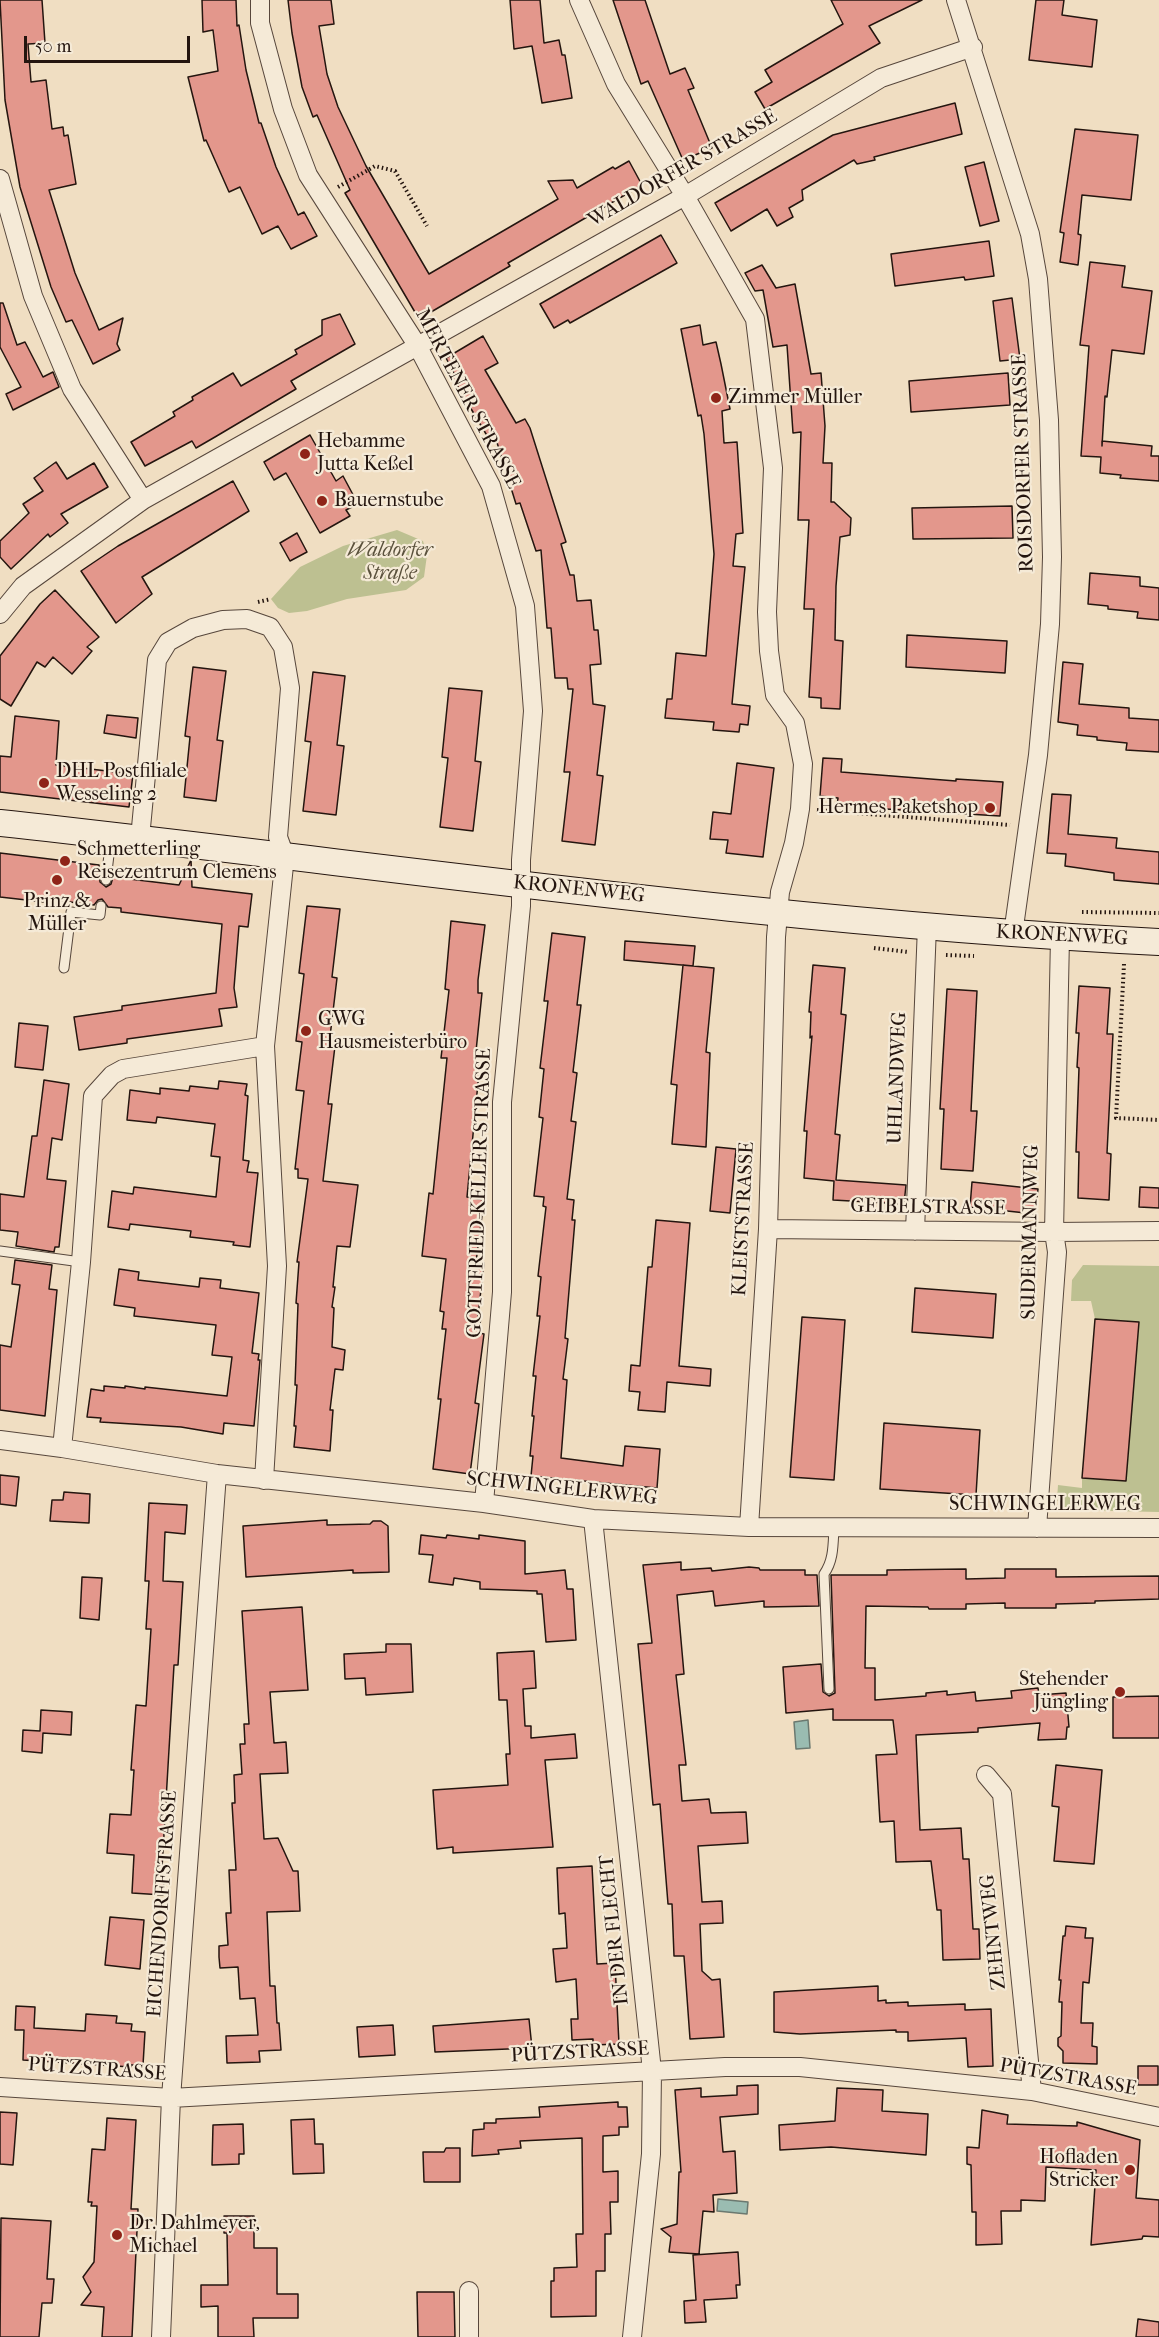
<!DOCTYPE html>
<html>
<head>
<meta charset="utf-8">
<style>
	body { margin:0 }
	#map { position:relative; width:1159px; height:2337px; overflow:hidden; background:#f0dec2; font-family:"IM FELL French Canon",serif }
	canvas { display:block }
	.scale { position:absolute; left:24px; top:36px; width:166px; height:27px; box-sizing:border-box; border:3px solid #24150f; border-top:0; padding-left:8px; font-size:18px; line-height:21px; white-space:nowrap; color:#24150f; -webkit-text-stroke:4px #f5ead7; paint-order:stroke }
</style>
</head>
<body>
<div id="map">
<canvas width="1159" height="2337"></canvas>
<div class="scale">50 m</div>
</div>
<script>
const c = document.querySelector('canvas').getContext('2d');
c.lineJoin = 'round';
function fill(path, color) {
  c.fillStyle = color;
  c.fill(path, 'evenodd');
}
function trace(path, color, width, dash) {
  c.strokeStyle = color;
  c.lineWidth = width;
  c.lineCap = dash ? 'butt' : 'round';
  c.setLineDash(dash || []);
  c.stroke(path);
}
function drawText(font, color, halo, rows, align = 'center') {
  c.font = font + ' "IM FELL French Canon",serif';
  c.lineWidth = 4.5;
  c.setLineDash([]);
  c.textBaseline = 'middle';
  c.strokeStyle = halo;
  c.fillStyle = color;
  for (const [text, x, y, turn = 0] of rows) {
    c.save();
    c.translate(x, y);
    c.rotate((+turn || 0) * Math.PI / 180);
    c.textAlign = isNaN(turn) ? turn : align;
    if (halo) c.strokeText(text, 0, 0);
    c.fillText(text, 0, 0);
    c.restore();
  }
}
const green = new Path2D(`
	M397,530L423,541L427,555L424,577L406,590L347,599L307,611L289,613L278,608L271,599L300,567L343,546Z
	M1083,1265L1159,1266V1512L1066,1510L1057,1500L1058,1485L1082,1488V1478L1126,1481L1139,1322L1095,1319L1091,1301H1071L1072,1280Z`);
const water = new Path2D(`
	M808,1720L810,1748L796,1749L794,1722Z
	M718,2199L748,2202L747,2214L717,2211Z`);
const building = new Path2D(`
	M0,0H42L45,43L28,44L31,82L46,80L52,129L63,127L64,136L68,135L76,184L49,190L75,273L99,330L123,318L117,344L120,350L93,364L72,320L66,322L51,287L20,187L5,100Z
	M202,0H236L237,26L239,25L246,70L259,123H261L276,167L298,215L304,212L317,236L291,249L278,226L262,234L240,187L229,192L206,140L204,141L188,77L218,71L213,30L203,32Z
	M288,0H331L334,24L319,26L327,74L338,107L366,166L429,274L558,199L548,181L573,180L577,188L613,167L615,169L629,161L642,185L508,263L510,266L419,319L345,193L350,190L317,115L313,117L302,87L292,33Z
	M510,0H540L544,43L559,40L562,55H565L572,98L542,103L532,46L514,49Z
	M613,0H645L670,74L685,68L694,88L688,90L712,148L683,160L648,81L641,84Z
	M831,0H922L869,26L880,43L765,109L755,92L772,82L765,70L843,24Z
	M1036,0H1064L1062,15L1097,20L1092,67L1029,60Z
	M955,103L962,134L874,157L875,160L857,164L854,160L802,190L803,200L789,208L793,217L777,226L767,209L731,231L715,203L833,135Z
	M1075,129L1138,135L1131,200L1082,195L1078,234L1081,235L1078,265L1060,262L1064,233L1060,232Z
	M984,162L999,221L980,226L965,167Z
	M661,235L677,263L570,323L568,320L554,328L540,304Z
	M989,241L994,276L965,280L964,277L895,286L891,254Z
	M1090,262L1125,266L1122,287L1152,291L1144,354L1112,350L1107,397L1105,396L1102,446V441L1152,446L1151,456H1159V481L1120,478L1121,475L1100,473L1101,457L1081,456L1089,346L1080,345Z
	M762,265L776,288L795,284L811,374L821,373L825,426L823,463H832L831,502H834L851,518L850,535L840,537L836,586L835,640L843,641L840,709L821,708V698L809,697L814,609H804L809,520H798L801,432L793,433L787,345L773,347L763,290L755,291L745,273Z
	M1012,298L1020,359L1000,361L993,301Z
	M0,303H3L17,345L25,342L43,377L53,372L59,387L13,410L6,394L21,387L0,347Z
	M340,314L355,344L291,381L296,389L215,437L196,448L192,441L145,466L131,442L175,416L173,412L193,400L192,397L233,373L241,386L297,354L295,350L322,335V320Z
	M700,325L703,345L716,342L721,364L730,409L722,411L724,443L737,442L743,533L736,534L733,566L745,567L732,704L750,706L748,725L740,724L739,732L713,730L714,722L665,718L667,699H672L676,653L706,656L714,554L704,434L701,415L698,416L681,329Z
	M483,336L498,363L485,370L516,423L525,419L530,428L566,542L561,544L570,575H574L577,601L591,600L594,630H598L601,664L590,665L593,704L605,706L597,775L603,776L595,845L562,841L570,772H564L573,689H568L567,678H555L551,628H547L541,550L536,551L520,503L516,504L495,436L489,439L451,375L454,373L446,358Z
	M1008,373L1010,405L911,412L909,381Z
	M310,435L336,481L343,476L358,504L346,510L350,516L320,533L286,473L274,480L264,462Z
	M56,462L67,479L94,463L108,487L61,514L68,523L50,537L48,534L11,569L0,557V541L29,513L23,504L43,491L34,478Z
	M233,481L249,511L142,577L152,594L116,623L81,571L118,546Z
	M1012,506L1013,538L913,539L912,508Z
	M297,533L307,552L290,561L280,543Z
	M1090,573L1140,577V586L1159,588V620L1137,618L1138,612L1108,609V606L1088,604Z
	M55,590L99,637L87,647L92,651L72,674L53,657L45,667L37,662L11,706L0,699V656L40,604Z
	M907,635L1007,641L1005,673L906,667Z
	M1063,662L1083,664L1079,704L1129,708V718L1159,720V752L1126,750L1127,743L1097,740V737L1077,735L1078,725L1058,722Z
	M193,667L226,671L217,740L223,741L216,801L184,797L190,737L185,736Z
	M313,672L345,676L337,745L344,746L336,815L303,811L311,742L305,741Z
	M449,688L482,691L475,761L481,762L473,831L440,827L448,758L442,757Z
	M107,715L138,718L136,738L104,733Z
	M15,716L59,721L56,765L133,774L129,807L0,792V756L11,757Z
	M823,758L842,759L841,772L956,781V779L1003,782L1000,816L837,806L838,798L820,796Z
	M737,763L774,768L763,857L726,853L728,840L710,839L713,812L731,814Z
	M1052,794L1071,795L1068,834L1117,838L1116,848L1159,852V884L1114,880V873L1065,866L1066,854L1047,853Z
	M0,853L99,865L100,882L106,887L111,884L113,877L179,885L191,860L192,887L252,894L248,927L239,926L234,988L237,1007L219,1009L222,1026L127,1039V1043L79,1050L74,1017L122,1010V1006L216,993L222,924L121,912V908L108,907L102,899L98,900L94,905L54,900L53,903L0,897Z
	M307,906L340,909L332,977L337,978L329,1045L335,1046L328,1104H332L323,1181L358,1185L350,1247L337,1246L333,1287H335L332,1307L334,1308L332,1347L345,1350L343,1370L335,1369L330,1410H333L330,1451L294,1447L296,1426H294L297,1385H295L298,1304L296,1303L299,1262H297L308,1179L298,1178V1169H295L304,1091L296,1090L302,1042L296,1041L304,974L299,973Z
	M451,921L485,925L478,980V993H482L475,1061L480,1062L467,1197L484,1200L476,1262L484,1263L478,1316H481L479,1333L484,1334L475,1403L479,1404L470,1474L433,1469L441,1399H438L446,1329H442L444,1312L440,1311L446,1259L422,1256L429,1193L433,1194L447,1058H441L449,990L445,989Z
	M552,933L585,937L577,1005H581L573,1072L577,1073L571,1121L576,1122L567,1199L574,1200L572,1220H575L565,1338L568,1339L563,1379L567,1380L561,1458L623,1466L625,1446L660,1449L657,1488L531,1476L533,1456H530L534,1416H532L536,1376H533L540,1316H537L541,1277L538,1276L546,1207L543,1206L544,1197L534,1196L543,1118L539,1117L544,1069L540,1068L548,1001H544Z
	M625,941L695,946L693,966L624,960Z
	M683,965L714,968L706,1052L710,1053L706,1147L672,1144L677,1085L671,1084Z
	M813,965L845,968L841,1014L846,1015L835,1134L840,1135L836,1180L906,1185L904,1204L833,1200L834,1181L804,1178L807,1131H804L812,1036L810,1038L811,1012H809Z
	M1079,986L1110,988L1107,1034H1113L1107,1153L1111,1154L1109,1200L1078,1198L1079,1152H1076L1079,1068L1077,1067L1079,1033H1076Z
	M947,989L977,991L971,1111H977L973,1171L941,1169L944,1109H940Z
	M19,1023L48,1026L43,1070L15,1067Z
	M44,1080L69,1084L62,1140L52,1138L47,1179L66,1181L59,1247H55L54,1252L16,1246L18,1232L0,1230V1194L24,1197L32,1136H37Z
	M219,1081L247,1084L245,1095L248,1096L243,1160L249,1161L247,1172L258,1173L250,1247L233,1245L234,1242L190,1237L191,1231L130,1224L129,1230L108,1227L112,1191L133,1194L134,1187L216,1197L220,1157L211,1156L215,1124L157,1117L156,1123L127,1120L130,1090L160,1094V1088L189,1091L190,1086L218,1089Z
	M716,1147L736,1149L730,1213L710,1211Z
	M972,1182L1038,1189L1035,1214L970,1207Z
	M1140,1187L1159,1188V1208L1139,1207Z
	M656,1220L690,1223L679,1366L711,1369L710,1386L667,1382L665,1412L638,1410L640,1392L629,1391L631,1365L640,1366L648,1267H652Z
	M15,1260L52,1265L49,1289L57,1290L45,1416L0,1410V1345L11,1347L20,1285L12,1284Z
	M119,1269L139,1272L138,1280L199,1287L200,1278L221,1280L220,1288L259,1293L252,1353L259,1354L258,1360H260L254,1426L224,1423L223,1434L181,1427L100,1422L101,1418L87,1417L91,1389L104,1391V1386L125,1388V1386L145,1389V1387L227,1396L232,1357L212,1355L216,1325L134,1316L135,1308L114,1305Z
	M915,1288L996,1294L993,1338L912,1332Z
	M802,1317L845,1320L834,1480L790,1477Z
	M1095,1319L1139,1322L1126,1481L1082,1478Z
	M884,1423L980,1430L976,1495L880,1489Z
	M0,1475L19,1477L16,1506L0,1504Z
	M64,1492L90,1494L89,1523L50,1521L52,1500H63Z
	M149,1503L187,1505L185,1534L165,1532L163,1581L183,1582L178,1665H174L162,1868H165L163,1895L132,1893L134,1855L107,1853L110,1814L131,1815L134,1770H131L136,1705L146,1706L151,1629H146L149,1581H145Z
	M327,1520V1525L370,1524L373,1521H381L388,1526L389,1572L353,1573V1570L246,1577L243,1526Z
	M421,1535L446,1538L447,1535L479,1539V1535L525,1541V1574L565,1570L567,1589H573L576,1640L546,1642L542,1594H537V1591L480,1589V1582L454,1578L453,1585L429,1582L433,1555L419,1554Z
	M681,1562V1570L711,1568L712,1571L749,1567L759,1568L760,1570H805V1575H817L819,1606L764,1607V1601L715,1606L713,1591L677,1595L684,1674L676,1675L686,1765H679L682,1801L709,1799L711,1813L746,1812L748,1843L698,1846L702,1902L722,1901L723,1923L700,1924L702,1971L712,1980L720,1979L724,2037L690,2039L684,1956H674L672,1904H668L660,1804L653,1805L638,1644L652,1643L643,1565Z
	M966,1569V1579L1005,1578V1569H1056V1577L1159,1576V1599L1095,1601V1603L1056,1604V1608H1005V1603L966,1604V1609H929L928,1607L866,1606L865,1668H875V1700L926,1696V1693L947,1691V1695L975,1692L976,1701L1012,1698L1011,1691L1038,1688L1039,1695L1066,1693L1069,1727H1067L1066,1739L1038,1740L1040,1723L978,1728V1732L916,1735L920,1830L961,1828L963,1859H969L973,1929H979L980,1959L943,1960L941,1910H937L931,1861L896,1862L894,1821L880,1822L876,1755L897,1754L893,1720H833V1709L786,1713L783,1667L821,1664L823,1692L829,1696L835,1693L831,1575H887V1570Z
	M82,1577L102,1578L99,1620L80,1618Z
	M302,1607L308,1690L270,1692L274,1743L286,1742L288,1773L260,1774L264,1839L278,1838L293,1871H298L300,1911L267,1912L270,1986H275L277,2023H279L281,2050L259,2051L260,2062L227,2063L226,2036L258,2035L255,1998L240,1999L238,1967L220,1968L219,1957V1946L228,1945L226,1913H231L229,1870H236L232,1803H235L234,1775L242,1774L240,1744H245L244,1724H249L242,1611Z
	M386,1644H411L413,1692L366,1695L365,1678L345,1679L344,1654L386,1652Z
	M534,1651L536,1688L523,1689L525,1726H531V1738L575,1734L577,1758L545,1760L553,1847L453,1853V1847L437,1849L433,1790L508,1785L506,1754H510L507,1700H499L497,1653Z
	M1159,1696V1738H1113V1697Z
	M41,1710L72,1712L71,1735L43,1733L42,1753L22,1751L23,1730L40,1731Z
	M1056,1765L1102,1770L1094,1864L1054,1861L1059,1807L1052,1806Z
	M592,1866L597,1964L615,1963L619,2044L593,2045V2039L572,2040L571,2019H578L576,1979L556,1982L553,1949L567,1948L565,1913L559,1914L557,1868Z
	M110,1917L144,1920L140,1969L105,1965Z
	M1066,1926L1086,1928L1085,1938H1093L1089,1983L1083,1982L1081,2023H1093L1092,2046L1097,2047V2064L1063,2063V2051L1058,2046V2038L1061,2036L1062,2002H1059L1061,1980H1059L1063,1936H1065Z
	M878,1986V2001L886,2000V2003L908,2002V2006L965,2004V2010L991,2009L993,2066L968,2067L966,2038L908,2041V2032H896V2030L800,2034L774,2032V1992Z
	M16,2006L35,2007L34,2028L85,2031L86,2014L117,2016L116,2023L132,2024L131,2031L145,2032L143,2065H131V2067L23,2060L24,2030H15Z
	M529,2019L532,2048L435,2052L433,2026Z
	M393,2025L395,2055L359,2057L357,2027Z
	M1138,2066H1158V2085H1138Z
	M758,2085V2114L720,2117L723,2152L735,2151L737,2193L713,2195L714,2212L703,2211L699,2254L669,2252L671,2237L661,2229L677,2224L679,2172H681L675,2090L701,2088V2097L737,2095V2086Z
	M837,2088L883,2090L882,2111L928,2114L926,2155L831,2147L780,2150L779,2125L835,2121Z
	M618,2102V2107H627L628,2127H619V2135L603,2136V2172L618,2171V2202H610L611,2234H605V2271H596V2316L551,2317V2281H554V2268L577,2267L576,2234H583L582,2138L520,2141L521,2148L498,2150L499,2154L472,2156L473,2130L484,2129V2123H496V2119L540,2117L539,2107Z
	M982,2110L1008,2115L1007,2124L1077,2126V2122L1140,2140L1136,2198L1159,2200V2237L1143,2236L1142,2239L1091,2245L1096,2170L1046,2167L1045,2201L1021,2200V2211H1001L1002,2244L976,2245V2212H972L971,2165L967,2164V2147L979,2148Z
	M0,2112L17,2113L13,2165L0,2164Z
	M107,2118L136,2120L131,2209H138L132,2337H102L104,2307L81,2305L91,2292L83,2277L94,2262L97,2206H91L92,2202H88L92,2149L105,2150Z
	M314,2119L315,2144H323L324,2173L293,2174L291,2120Z
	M243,2124L244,2154H239V2164L212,2165L213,2125Z
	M446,2148H460V2182H424L423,2152H444Z
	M224,2216H254V2248H277V2294H298V2318H253L254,2337H218V2306L201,2307V2285H228L227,2233H224Z
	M1,2218L51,2221L47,2279H54L52,2303H42L39,2337H0Z
	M738,2252L740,2285H736L737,2298L704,2300L706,2322L685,2323L684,2301L696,2300L693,2255Z
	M417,2292H454L455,2337H418Z
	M1138,2319L1159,2322V2337H1136Z`);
const path = new Path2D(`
	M338,187L375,166L395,171L427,226
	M258,602L271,599
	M817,810L1010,825
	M1082,912L1159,913
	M874,948L908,952
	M946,955L974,956
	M1124,964L1116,1118L1159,1120`);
const lane = new Path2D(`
	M106,880L111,838
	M64,968L71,912L100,915L101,906
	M0,1251L81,1262
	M829,1689L824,1574C834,1560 833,1544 834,1527`);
const street = new Path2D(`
	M260,0V23L283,109L308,175L417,345L491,486L525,606L533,711L521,860V906L502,1102V1292L484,1503
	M579,0L616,84L685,196L755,319L773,468L767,612L769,651L775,695L795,723L803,764L800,809L794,843L780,892L776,937L768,1229L749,1527
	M956,0L1030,234L1038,279L1049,420L1052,557L1050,624L1038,755L1013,934
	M0,179L33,296L72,389L143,500
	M0,614L23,586L143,500L685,196L881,78L973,47
	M140,838L157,660L168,642L193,628L223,620L247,619L270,627L283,647L290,688L278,837L285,856L265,1046L277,1266L264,1480
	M768,1229L1054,1232L1159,1231
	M915,1231L927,926
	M0,1440L62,1448L217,1474L484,1503L593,1519L749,1527L1159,1528
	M62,1448L81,1262L93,1096L112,1075L123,1069L265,1046
	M593,1519L652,2071L651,2154L632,2337
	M1037,1528L1057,1252L1054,1232L1060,937
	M986,1775L1002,1794L1032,2091
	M0,2087L171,2098L725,2067H800L1032,2091L1159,2117
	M469,2291V2337
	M161,2337L171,2098L217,1474`);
const secondary = new Path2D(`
	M0,823C386,865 771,923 1159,942`);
const markers = [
	[716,398,6,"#8f2418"],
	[305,454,6,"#8f2418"],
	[322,501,6,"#8f2418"],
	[44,783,6,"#8f2418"],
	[990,808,6,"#8f2418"],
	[65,861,6,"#8f2418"],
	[57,880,6,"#8f2418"],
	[306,1031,6,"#8f2418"],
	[1120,1692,6,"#8f2418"],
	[1130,2170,6,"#8f2418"],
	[117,2235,6,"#8f2418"]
];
const streetNames = [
	["WALDORFER STRASSE",683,169,-30],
	["MERTENER STRASSE",467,399,62],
	["ROISDORFER STRASSE",1024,463,-92],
	["KRONENWEG",579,890,6],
	["KRONENWEG",1062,936,3],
	["UHLANDWEG",898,1078,-88],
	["GOTTFRIED-KELLER-STRASSE",480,1193,-88],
	["GEIBELSTRASSE",928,1208,1],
	["KLEISTSTRASSE",744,1219,-87],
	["SUDERMANNWEG",1031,1232,-89],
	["SCHWINGELERWEG",562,1489,6],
	["SCHWINGELERWEG",1045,1505],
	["EICHENDORFFSTRASSE",163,1904,-86],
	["IN DER FLECHT",615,1930,-96],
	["ZEHNTWEG",994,1932,-96],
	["PÜTZSTRASSE",580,2053,-3],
	["PÜTZSTRASSE",97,2070,4],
	["PÜTZSTRASSE",1068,2078,10]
];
const poiNames = [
	["Zimmer Müller",728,398],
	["Hebamme",317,442],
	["Jutta Keßel",317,465],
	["Bauernstube",334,501],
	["DHL Postfiliale",56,772],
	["Wesseling 2",56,795],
	["Hermes Paketshop",978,808,"right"],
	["Schmetterling",77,850],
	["Reisezentrum Clemens",77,873],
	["Prinz &",57,902,"center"],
	["Müller",57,925,"center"],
	["GWG",318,1020],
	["Hausmeisterbüro",318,1043],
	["Stehender",1108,1680,"right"],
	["Jüngling",1108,1703,"right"],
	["Hofladen",1118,2158,"right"],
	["Stricker",1118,2181,"right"],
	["Dr. Dahlmeyer,",129,2224],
	["Michael",129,2247]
];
const parkNames = [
	["Waldorfer",390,551],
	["Straße",390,574]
];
fill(green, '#bdc091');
fill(water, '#9abcb1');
trace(water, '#6b7970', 1.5);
fill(building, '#e3978c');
trace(building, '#24150f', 1.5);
trace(lane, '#57473c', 11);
trace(street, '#57473c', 20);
trace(secondary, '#24150f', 28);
trace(path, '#24150f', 4, [1.5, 3]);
trace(lane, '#f5ead7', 9);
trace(street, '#f5ead7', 18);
trace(secondary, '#f5ead7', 26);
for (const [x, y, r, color] of markers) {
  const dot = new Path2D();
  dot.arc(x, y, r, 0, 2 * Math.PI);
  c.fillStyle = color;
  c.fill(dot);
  trace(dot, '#f5ead7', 2);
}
drawText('20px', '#24150f', '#f5ead7', streetNames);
drawText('20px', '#24150f', '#f5ead7', poiNames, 'left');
drawText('italic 20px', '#5a513c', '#f5ead7', parkNames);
</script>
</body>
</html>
